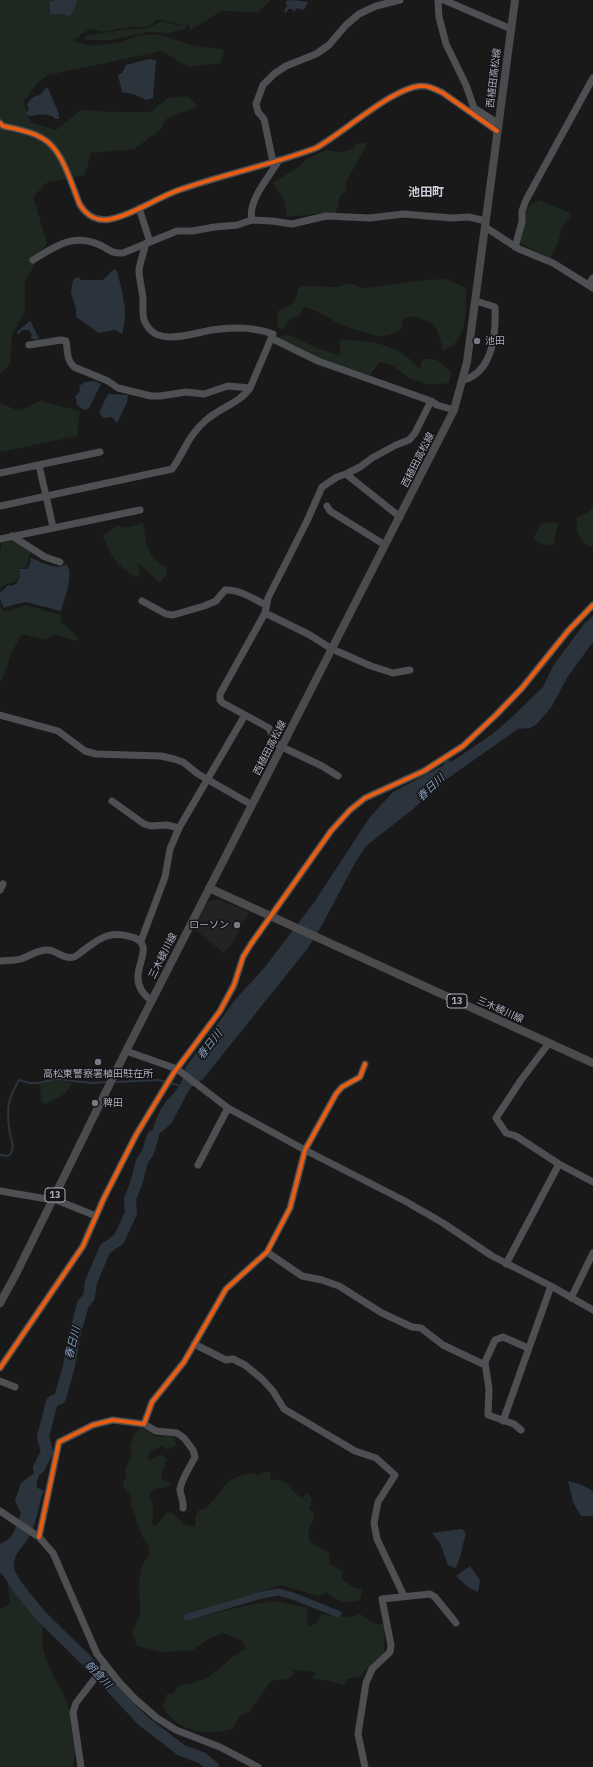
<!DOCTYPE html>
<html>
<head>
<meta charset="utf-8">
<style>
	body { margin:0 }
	canvas { display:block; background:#19191a }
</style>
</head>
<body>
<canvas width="593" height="1767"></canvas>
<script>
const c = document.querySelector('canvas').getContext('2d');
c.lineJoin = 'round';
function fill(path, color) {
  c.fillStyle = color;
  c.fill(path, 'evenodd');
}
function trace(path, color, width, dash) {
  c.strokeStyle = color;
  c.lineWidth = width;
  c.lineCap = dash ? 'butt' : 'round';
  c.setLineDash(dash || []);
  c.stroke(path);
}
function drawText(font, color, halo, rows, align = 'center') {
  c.font = font + ' "IBM Plex Sans","Noto Sans JP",sans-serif';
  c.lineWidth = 3;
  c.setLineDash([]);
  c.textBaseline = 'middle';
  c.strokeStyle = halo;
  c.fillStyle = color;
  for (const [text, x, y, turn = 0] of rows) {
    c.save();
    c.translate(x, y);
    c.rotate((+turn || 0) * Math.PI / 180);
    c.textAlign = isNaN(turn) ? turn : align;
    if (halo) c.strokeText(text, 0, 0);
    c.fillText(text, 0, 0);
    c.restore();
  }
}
const built = new Path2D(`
	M217,899L249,912L231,945L224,953L193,928L206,903Z`);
const green = new Path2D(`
	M0,0H271L258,12L221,11L191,30L187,23L179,24L158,19L147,27H129L103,32L89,29L72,41L92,46L121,42L136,36L153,34L165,36L191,45L224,50L221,63L188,67L162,51L48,75L38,82L23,102L31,123L56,130L81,110L114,112H150L168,98L187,96L198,106L166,119L160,130L134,149L91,153L85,175L46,183L33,197L47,243L25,281V312L12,335L10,364L0,374Z
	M162,21L179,26L185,24L187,28L170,33L148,32L111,40H85V36L123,30L148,28Z
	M368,142L345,184L347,190L340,196L336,213H324L287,217L284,199L273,183L295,169L309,158L326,150L340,152L353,149L356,144Z
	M539,200L572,214L561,228L558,243L550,258L519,243L525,220L526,208Z
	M447,279L466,288C466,310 468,343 443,350L437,329L432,323L414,316L403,319L401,329L389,335L376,336L350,328L334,321L319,312L304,307L299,315L289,320L284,329L277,328L278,311C294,305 296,302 299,286L338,287L349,283L363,288L426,280Z
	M290,335L312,346L340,356V340C374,341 396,343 420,369L422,360C436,356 441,363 451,372L449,383L430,385L409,378L392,365L379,362L370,375L325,360L277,337Z
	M40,401L80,411L77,436L0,452V403L19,411Z
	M593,508V546L590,547C578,538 576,532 577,517L587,513Z
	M143,522C147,546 144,553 166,568L167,574L160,583L137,562L140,575L134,577C115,562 111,557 103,536L118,525C125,530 136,526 143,522Z
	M550,522L558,524L553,546L542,544L533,539L541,524Z
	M13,541L31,552C28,557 29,562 26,567L19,568V577L15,582L6,584L0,589V552L2,542Z
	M0,602L3,611H8L25,605L61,615V622L79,638L76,641L54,634L46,640L22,634C19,640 15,646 12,652C8,662 6,673 0,683Z
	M55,1080L72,1083L66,1093L46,1104L41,1101L40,1084Z
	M140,1427C146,1429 150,1434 155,1436C164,1438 166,1434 175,1438L176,1446L167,1449L162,1446L153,1450L148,1455V1460C154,1460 156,1455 162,1455L167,1459L161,1475L163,1480L172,1484L168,1487L154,1489L149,1495C154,1504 154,1515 152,1524L156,1526L166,1513H172L184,1524L195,1527L196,1515L199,1510L206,1509L229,1481L239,1476L251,1473L258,1476L263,1472H271L270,1480C290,1478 287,1489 302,1498L307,1493L312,1499L309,1509L313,1512L314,1518L308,1532L310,1542L329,1553L330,1564L343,1572L341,1578L351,1586L362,1590L360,1600C345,1604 338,1602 326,1592L319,1596L281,1585L195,1613L198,1617L254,1604L276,1601L307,1608V1621L309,1626L316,1624L321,1614C334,1617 348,1619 360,1614L375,1624H383L385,1630L384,1656L374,1662L360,1677L347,1679L343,1685L330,1681L312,1678L316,1672L293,1669V1675L288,1679L271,1681L249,1712L240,1716L232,1729C207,1736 177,1732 163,1707L167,1694H173L180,1685C190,1684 200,1682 208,1677C221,1668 232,1656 246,1648L241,1640L223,1633L208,1639L193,1650L163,1652L137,1646L132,1632L140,1615L139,1580L142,1566L150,1553L148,1544L144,1540L131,1506V1495L124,1489L123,1480L127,1478L125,1469L132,1456L130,1447L134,1433L139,1430Z
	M8,1582L44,1625C37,1651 51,1670 62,1692C73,1714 81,1742 72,1767H0V1609L10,1604Z`);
const water = new Path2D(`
	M55,0H77L76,5L70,17C62,12 57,16 50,14V2Z
	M293,0L308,2L304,10L297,8L294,12L292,9H288L286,13L284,10L287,7L286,1Z
	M149,59L156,60L153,98L146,100L136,95L122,92L118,75L122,73L126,65Z
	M46,88H48L59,114V119H56C50,113 38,114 30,116L26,113L29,109L27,105C30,99 33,96 40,95Z
	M114,269L117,271C122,292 129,313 122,334L115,330L99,333L76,317V309L71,293L73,280L78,277L81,280H103Z
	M30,321L31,322L39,339H31L32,335L29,330H22L19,334L17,333L18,331Z
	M94,381L101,384L89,408L84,410L76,404L77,400L75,397L80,391L79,386L85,382Z
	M108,394L128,395L127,402L117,423L112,417L103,418L99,412Z
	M30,557C41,562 55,571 66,564C75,573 64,600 61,611L26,602L12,605L4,608L0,599V593L8,585L12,586L17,583L20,576L19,569H27L31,562Z
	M593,616V642L568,676L552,706L537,724L530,728L518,729L444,781L412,810L366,846L355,863L322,925L308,948L203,1079L190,1088L171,1124L159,1134L151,1147L147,1152C150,1139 153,1125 159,1113C167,1095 182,1092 185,1068L235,1000L265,967L315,901L370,817L393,792L444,765V763L449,760L451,762L491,735L510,719L543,687L553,666L584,624Z
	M48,1453L37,1481V1488L44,1490C38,1505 37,1523 29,1537C24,1546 14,1553 14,1564C13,1571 21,1587 24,1594L0,1573V1546L1,1543C14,1539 16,1527 21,1513L15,1501L21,1483L34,1473L37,1463L42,1456Z
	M568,1481L582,1485L593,1491V1514L592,1516H581L573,1502Z
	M462,1529L466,1534C462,1545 461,1560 455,1568L448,1565L440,1543L432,1533Z
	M470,1566L480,1580L478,1592L469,1588L456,1576Z`);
const stream = new Path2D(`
	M114,1082L159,1080L166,1082
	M170,1083L181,1086
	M0,1155L8,1156C18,1149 9,1137 9,1127C8,1120 8,1110 9,1103C11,1094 15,1087 19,1080L29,1083H39L55,1079L92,1083L108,1082`);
const canal = new Path2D(`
	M187,1617L262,1595L278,1592L293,1596L338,1614`);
const river = new Path2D(`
	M39,1468L47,1452L43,1437L52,1402L60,1398L69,1366L74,1337L83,1304L89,1297L91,1282L105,1249L119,1239L131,1213L130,1199L136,1184L142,1161L148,1152L153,1136
	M10,1575L19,1589L41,1616L85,1659L142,1720L181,1750L202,1758L213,1767`);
const minor = new Path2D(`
	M438,0L439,17L446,44L466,85L474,108L499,124
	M444,0L511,29
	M0,123L3,126C16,129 31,131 42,138C63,149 71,184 80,205C87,216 98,222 111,219C135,214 156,198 179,190C224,174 271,165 316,148C342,134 397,84 423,86C430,86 437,90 443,93L497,131
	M273,162L264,119L258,112L256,104L263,85L274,74L286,66L316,54L329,45L346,25L359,14L376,6L400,0
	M139,208L150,242
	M252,220C247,201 270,176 279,160
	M485,227L519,249L553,263L593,288
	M515,247L522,222V211L526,200L593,78
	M33,260C56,246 72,233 100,245C109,249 111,254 123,253L177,231H192L215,227L237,225L252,220L272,221L292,224L326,216L370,218L403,214L452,218L469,217L486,221
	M588,285L593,278
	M271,338L318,361L431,401L437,405L454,410
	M29,345L61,340L66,341C68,351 66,359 74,367L108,381L118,388L151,396H160L186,392L204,394L228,386L250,388
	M464,380C494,371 496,333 495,307L476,301
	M39,465L53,527
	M0,473L100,452
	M346,474L400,517
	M0,506L172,469C185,451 187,437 205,421C219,408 240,403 250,388L273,334C255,327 231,327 212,330C193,333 156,348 145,322C142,317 143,307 143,301C143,291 139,280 139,270C140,262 144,252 146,243
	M327,506L330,511L385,545
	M12,536L45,557L60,562
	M0,539L140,510
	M142,601L166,614L173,615L204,606L216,601L225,590C239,589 254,599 266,605
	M265,613L308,634L332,649L371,666L393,673L410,670
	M0,715L58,731L85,751L96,754L161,756L174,759L183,762L198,774L252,805
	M338,776L322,766L282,747L276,743L269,728L223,703L220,700V694L265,613L268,598L307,521L322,487L337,477L346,474L360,467L372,458L396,445L409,440L415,433L431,401
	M112,801L144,824L151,826L167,825L179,828
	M0,890L3,884
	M141,941L165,877L170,849L179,828L245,715
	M0,961C7,960 15,961 21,959C30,956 38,949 48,950C56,950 64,960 74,957C77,956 81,952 84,950C99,939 108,931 128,936C156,942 137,961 138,978C138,988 145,996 152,1001
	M549,1043L521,1080L496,1118L506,1133L516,1136L559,1164L593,1182
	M126,1051L177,1069L228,1108L305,1150L405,1201L443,1223L492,1256L551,1286L593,1310
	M198,1165L228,1108
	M0,1191L53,1200
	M54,1199L96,1216
	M267,1252L302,1276L322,1280L339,1286L382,1313L412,1327L421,1328L443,1345L485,1365
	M506,1264L559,1164
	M571,1298L593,1253
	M194,1344L226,1360L233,1359L245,1365L262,1379L273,1391L284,1409L355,1451L376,1458L395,1475L378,1502L374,1523L377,1539L404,1596
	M0,1368L83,1246L104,1198L136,1135L173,1074L220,1011L234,985L243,957L251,944L331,831L350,810L365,798L424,771L463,746L496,715L522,688L568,631L593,605
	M0,1381L15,1387
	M503,1421L551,1286
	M144,1424L156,1431L177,1433L184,1438L193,1450L195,1457C190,1467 182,1478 180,1489C180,1495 184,1500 183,1508
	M521,1430L514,1424L488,1415L489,1389L485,1362L495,1340L503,1337L528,1348
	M0,1511L39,1537L53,1553L97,1654L119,1682L135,1699L157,1718L176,1730L220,1747L258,1767
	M39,1537L59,1442L93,1425L113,1420L144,1424L152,1402L184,1362L226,1289L267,1252L290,1208L305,1150L336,1094L342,1087L360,1077L365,1064
	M81,1767L73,1712L76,1703L105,1665
	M365,1767L358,1734L366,1683L372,1669L390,1652L391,1645L382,1599L430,1594L435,1597L456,1623`);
const major = new Path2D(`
	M209,888L593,1063
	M0,1303L16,1274L126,1051L454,410L467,362L515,0`);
const cycleway = new Path2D(`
	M0,123L3,126C16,129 31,131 42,138C63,149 71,184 80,205C87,216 98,222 111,219C135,214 156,198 179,190C224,174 271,165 316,148C342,134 397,84 423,86C430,86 437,90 443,93L497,131
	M0,1368L83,1246L104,1198L136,1135L173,1074L220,1011L234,985L243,957L251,944L331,831L350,810L365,798L424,771L463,746L496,715L522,688L568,631L593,605
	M39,1537L59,1442L93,1425L113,1420L144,1424L152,1402L184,1362L226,1289L267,1252L290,1208L305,1150L336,1094L342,1087L360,1077L365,1064`);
const markers = [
	[477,341,4,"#777a83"],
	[237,925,4,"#777a83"],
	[98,1062,4,"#777a83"],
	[95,1103,4,"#777a83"]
];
const shields = [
	[457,1001,20],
	[55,1195,20]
];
const shieldNames = [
	["13",457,1001],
	["13",55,1195]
];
const streetNames = [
	["西植田高松線",494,78,-83],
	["西植田高松線",418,460,-63],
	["西植田高松線",270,748,-63],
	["三木綾川線",163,956,-63],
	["三木綾川線",500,1010,24]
];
const poiNames = [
	["池田",485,341],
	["ローソン",229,925,"right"],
	["高松東警察署植田駐在所",98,1074,"center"],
	["稗田",103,1103]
];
const waterNames = [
	["春日川",431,788,-44],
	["春日川",210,1045,-52],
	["春日川",73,1343,-76],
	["朝倉川",98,1675,46]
];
const quarterNames = [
	["池田町",426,193]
];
fill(built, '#232326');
fill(green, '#1f2721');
fill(water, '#2b333d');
trace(stream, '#2b333d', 2);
trace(canal, '#2b333d', 7);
trace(river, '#2b333d', 12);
trace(minor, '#4d4f53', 7);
trace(major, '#4b4b4e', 8);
trace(cycleway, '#e95d12', 4);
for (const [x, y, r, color] of markers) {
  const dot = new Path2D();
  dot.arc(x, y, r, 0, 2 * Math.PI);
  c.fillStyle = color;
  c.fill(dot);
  trace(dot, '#141316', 1.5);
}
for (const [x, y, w] of shields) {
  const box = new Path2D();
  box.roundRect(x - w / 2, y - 7, w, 14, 3);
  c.fillStyle = '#141316';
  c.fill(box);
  trace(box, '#aaaebb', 1);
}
drawText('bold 9px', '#aaaebb', null, shieldNames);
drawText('10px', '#aaaebb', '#141316', streetNames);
drawText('10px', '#aaaebb', '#141316', poiNames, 'left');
drawText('italic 11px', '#8099b8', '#141316', waterNames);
drawText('bold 12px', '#cbced7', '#141316', quarterNames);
</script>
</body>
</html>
